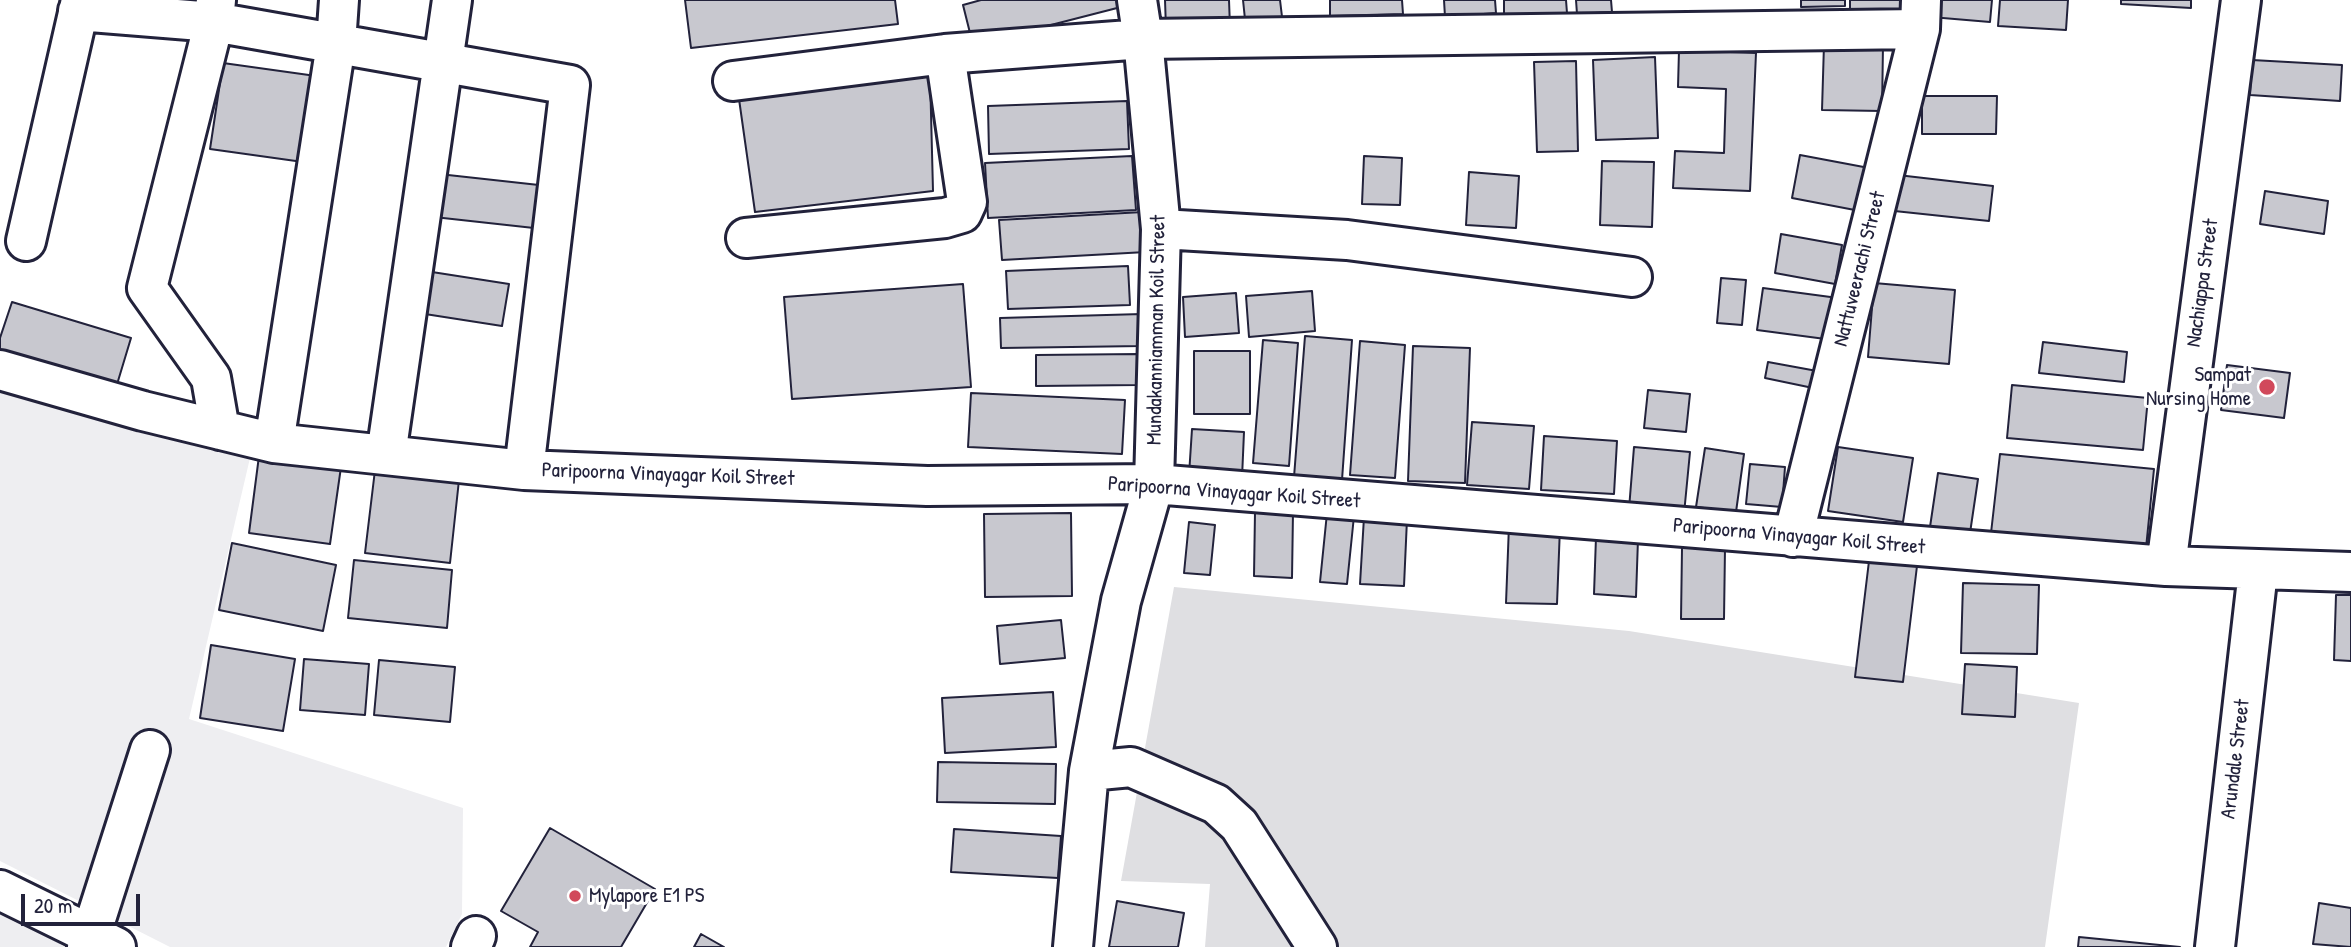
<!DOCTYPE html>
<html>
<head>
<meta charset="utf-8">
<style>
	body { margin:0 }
	#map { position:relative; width:2351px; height:947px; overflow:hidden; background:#fff; font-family:"Patrick Hand",sans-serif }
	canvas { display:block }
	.scale { position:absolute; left:21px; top:894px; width:119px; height:32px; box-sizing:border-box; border:4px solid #22223b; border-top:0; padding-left:9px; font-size:21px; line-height:24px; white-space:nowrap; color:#22223b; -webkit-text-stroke:5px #fff; paint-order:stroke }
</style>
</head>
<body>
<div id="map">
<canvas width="2351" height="947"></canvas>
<div class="scale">20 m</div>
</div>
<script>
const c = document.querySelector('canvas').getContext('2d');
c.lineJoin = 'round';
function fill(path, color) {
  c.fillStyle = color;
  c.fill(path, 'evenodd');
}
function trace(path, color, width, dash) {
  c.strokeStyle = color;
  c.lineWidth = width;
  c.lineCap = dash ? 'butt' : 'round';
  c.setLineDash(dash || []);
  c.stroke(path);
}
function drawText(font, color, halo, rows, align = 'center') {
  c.font = font + ' "Patrick Hand",sans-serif';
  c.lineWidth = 6;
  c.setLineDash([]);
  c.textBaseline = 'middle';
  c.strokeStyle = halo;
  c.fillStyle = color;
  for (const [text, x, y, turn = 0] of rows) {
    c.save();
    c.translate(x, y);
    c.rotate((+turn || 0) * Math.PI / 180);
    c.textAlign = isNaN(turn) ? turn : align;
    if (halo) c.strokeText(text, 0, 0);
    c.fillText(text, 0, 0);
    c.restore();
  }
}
const built = new Path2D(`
	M0,392L250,458L189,719L463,808L462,914L446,947H170L0,861Z
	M0,910H2L65,947H0Z`);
const green = new Path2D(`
	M1174,587L1629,631L2079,703L2045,947H1205L1210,884L1121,881Z`);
const building = new Path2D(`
	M685,0H895L898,24L691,48Z
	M981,0H1119L1121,7L973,45L963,5Z
	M1165,0H1229L1230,27L1166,29Z
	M1243,0H1280L1283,25L1246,29Z
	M1330,0H1402L1403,14L1330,16Z
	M1444,0H1495L1496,13L1445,17Z
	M1504,0H1566L1567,13L1504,16Z
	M1576,0H1611L1612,12L1577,14Z
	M1801,0H1845V6L1801,7Z
	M1850,0H1915V10H1850Z
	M1933,0H1992L1990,22L1931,17Z
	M2000,0H2068L2066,30L1998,26Z
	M2121,0H2191V8L2121,4Z
	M1824,44L1883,45L1882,111L1822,110Z
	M1679,50L1756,53L1750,191L1673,188L1675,151L1724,153L1726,89L1678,87Z
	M1655,57L1658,138L1596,140L1593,60Z
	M2252,60L2342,65L2340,101L2250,95Z
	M1576,61L1578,151L1537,152L1534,62Z
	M223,63L316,76L303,162L210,149Z
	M930,74L933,191L755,212L739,99Z
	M1922,96H1997L1996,134H1922Z
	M1127,101L1129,149L989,154L988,106Z
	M1800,155L1869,168L1860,211L1792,198Z
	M1132,156L1136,210L988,218L985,163Z
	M1364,156L1402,158L1400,205L1362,204Z
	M1602,161L1654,162L1652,227L1600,225Z
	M1469,172L1519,176L1516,228L1466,225Z
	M439,174L548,186L543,229L434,217Z
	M1889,174L1993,186L1989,221L1885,210Z
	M2265,191L2328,201L2324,234L2260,224Z
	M1143,212L1146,252L1002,260L999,220Z
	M1781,234L1842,245L1835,284L1775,273Z
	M1128,266L1130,305L1008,309L1006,271Z
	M432,272L509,284L502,326L425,314Z
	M1721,278L1746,280L1742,325L1717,323Z
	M1874,283L1955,290L1949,364L1868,357Z
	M963,284L971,387L792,399L784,297Z
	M1763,288L1838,298L1833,340L1757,330Z
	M1312,291L1315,331L1249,337L1246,296Z
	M1236,293L1239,333L1185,337L1183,297Z
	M12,302L131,338L115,391L0,356V338Z
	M1142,314V346L1001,348L1000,318Z
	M1305,336L1352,340L1342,480L1294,477Z
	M1263,340L1298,343L1289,466L1253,463Z
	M1360,341L1405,345L1395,478L1350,475Z
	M2043,342L2127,352L2124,382L2039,373Z
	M1413,346L1470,348L1465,483L1408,481Z
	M1194,351H1250V414H1194Z
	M1139,354V385L1036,386V355Z
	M1768,362L1817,371L1813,388L1765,378Z
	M2227,365L2290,373L2284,418L2221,410Z
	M2012,385L2148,398L2143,450L2007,438Z
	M1648,390L1690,394L1686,432L1644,428Z
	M971,393L1125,400L1122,454L968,447Z
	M1472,422L1534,426L1529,489L1467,485Z
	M1192,429L1244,432L1242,478L1189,475Z
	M1544,436L1617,441L1614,494L1541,490Z
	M1634,447L1690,452L1684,514L1629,509Z
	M1838,447L1913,458L1903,522L1828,511Z
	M1705,448L1744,454L1736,512L1696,507Z
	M2000,454L2154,469L2146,548L1991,533Z
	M259,456L341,467L330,544L249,533Z
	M1750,464L1785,467L1782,507L1746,504Z
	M375,470L459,480L450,563L365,553Z
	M1938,473L1978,479L1970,533L1930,527Z
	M1255,512H1293L1292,578L1254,576Z
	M1071,513L1072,596L985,597L984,514Z
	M1327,513L1354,516L1347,584L1320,582Z
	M1364,517L1407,519L1404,586L1360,584Z
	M1189,522L1215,525L1210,575L1184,573Z
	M1509,525L1560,527L1557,604L1506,603Z
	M1596,537L1638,539L1636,597L1594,594Z
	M232,543L336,565L323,631L219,610Z
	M1682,548H1725L1724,619H1681Z
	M354,560L452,570L447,628L348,618Z
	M1869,561L1917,566L1903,682L1855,677Z
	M1963,583L2039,585L2037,654L1961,653Z
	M2336,595H2351V661L2334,660Z
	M1061,620L1065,658L1000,664L997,626Z
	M211,645L295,659L283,731L200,718Z
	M304,659L369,664L365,715L300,710Z
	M379,660L455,667L450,722L374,715Z
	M1965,664L2017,667L2015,717L1962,714Z
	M1053,692L1056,747L945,753L942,698Z
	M938,762L1056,764L1055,804L937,802Z
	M550,828L655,889L621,947H530L538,932L501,911Z
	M954,829L1061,836L1058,878L951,872Z
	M1117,901L1184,913L1178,947H1109Z
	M2319,903L2351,908V947L2313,944Z
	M701,934L724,947H694Z
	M2079,937L2180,947H2078Z`);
const minor = new Path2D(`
	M216,0L214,22L147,288L211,378L220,430
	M78,11L214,22L570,85L524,470
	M733,81L945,54L1143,39L1920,29
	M1161,229L1347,240L1632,277
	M746,238L945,218L962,213L967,202L945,54
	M26,241L81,0
	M0,370L143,411L274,443L524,470L927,486L1154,484L2166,566L2351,572
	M274,443L336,44L339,0
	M386,455L452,0
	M1793,537L1920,29L1921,0
	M2166,566L2241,0
	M1089,771L1131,767L1216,804L1239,825L1317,947
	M87,947L150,750
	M471,947L476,936
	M1073,947L1089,771L1121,601L1154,484L1161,229L1143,39L1137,0
	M2215,947L2258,571`);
const major = new Path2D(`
	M0,890L116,947`);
const markers = [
	[2267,387,9,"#d1495b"],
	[575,896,7,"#d1495b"]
];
const streetNames = [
	["Nattuveerachi Street",1860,269,-76],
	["Nachiappa Street",2203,283,-82],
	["Mundakanniamman Koil Street",1157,330,-89],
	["Paripoorna Vinayagar Koil Street",668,475,2],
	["Paripoorna Vinayagar Koil Street",1234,493,4],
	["Paripoorna Vinayagar Koil Street",1799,537,5],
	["Arundale Street",2236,759,-83]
];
const poiNames = [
	["Sampat",2251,375],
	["Nursing Home",2251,399],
	["Mylapore E1 PS",589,896,"left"]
];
fill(built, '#eeeef1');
fill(green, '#dfdfe2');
fill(building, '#c8c8cf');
trace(building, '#22223b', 2);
trace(minor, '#22223b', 44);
trace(major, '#22223b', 44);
trace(minor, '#fff', 38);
trace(major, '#fff', 38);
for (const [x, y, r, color] of markers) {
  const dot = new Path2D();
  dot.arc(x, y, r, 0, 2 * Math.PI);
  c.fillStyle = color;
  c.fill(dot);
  trace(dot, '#fff', 2.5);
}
drawText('21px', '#22223b', '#fff', streetNames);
drawText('21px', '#22223b', '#fff', poiNames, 'right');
</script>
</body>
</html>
